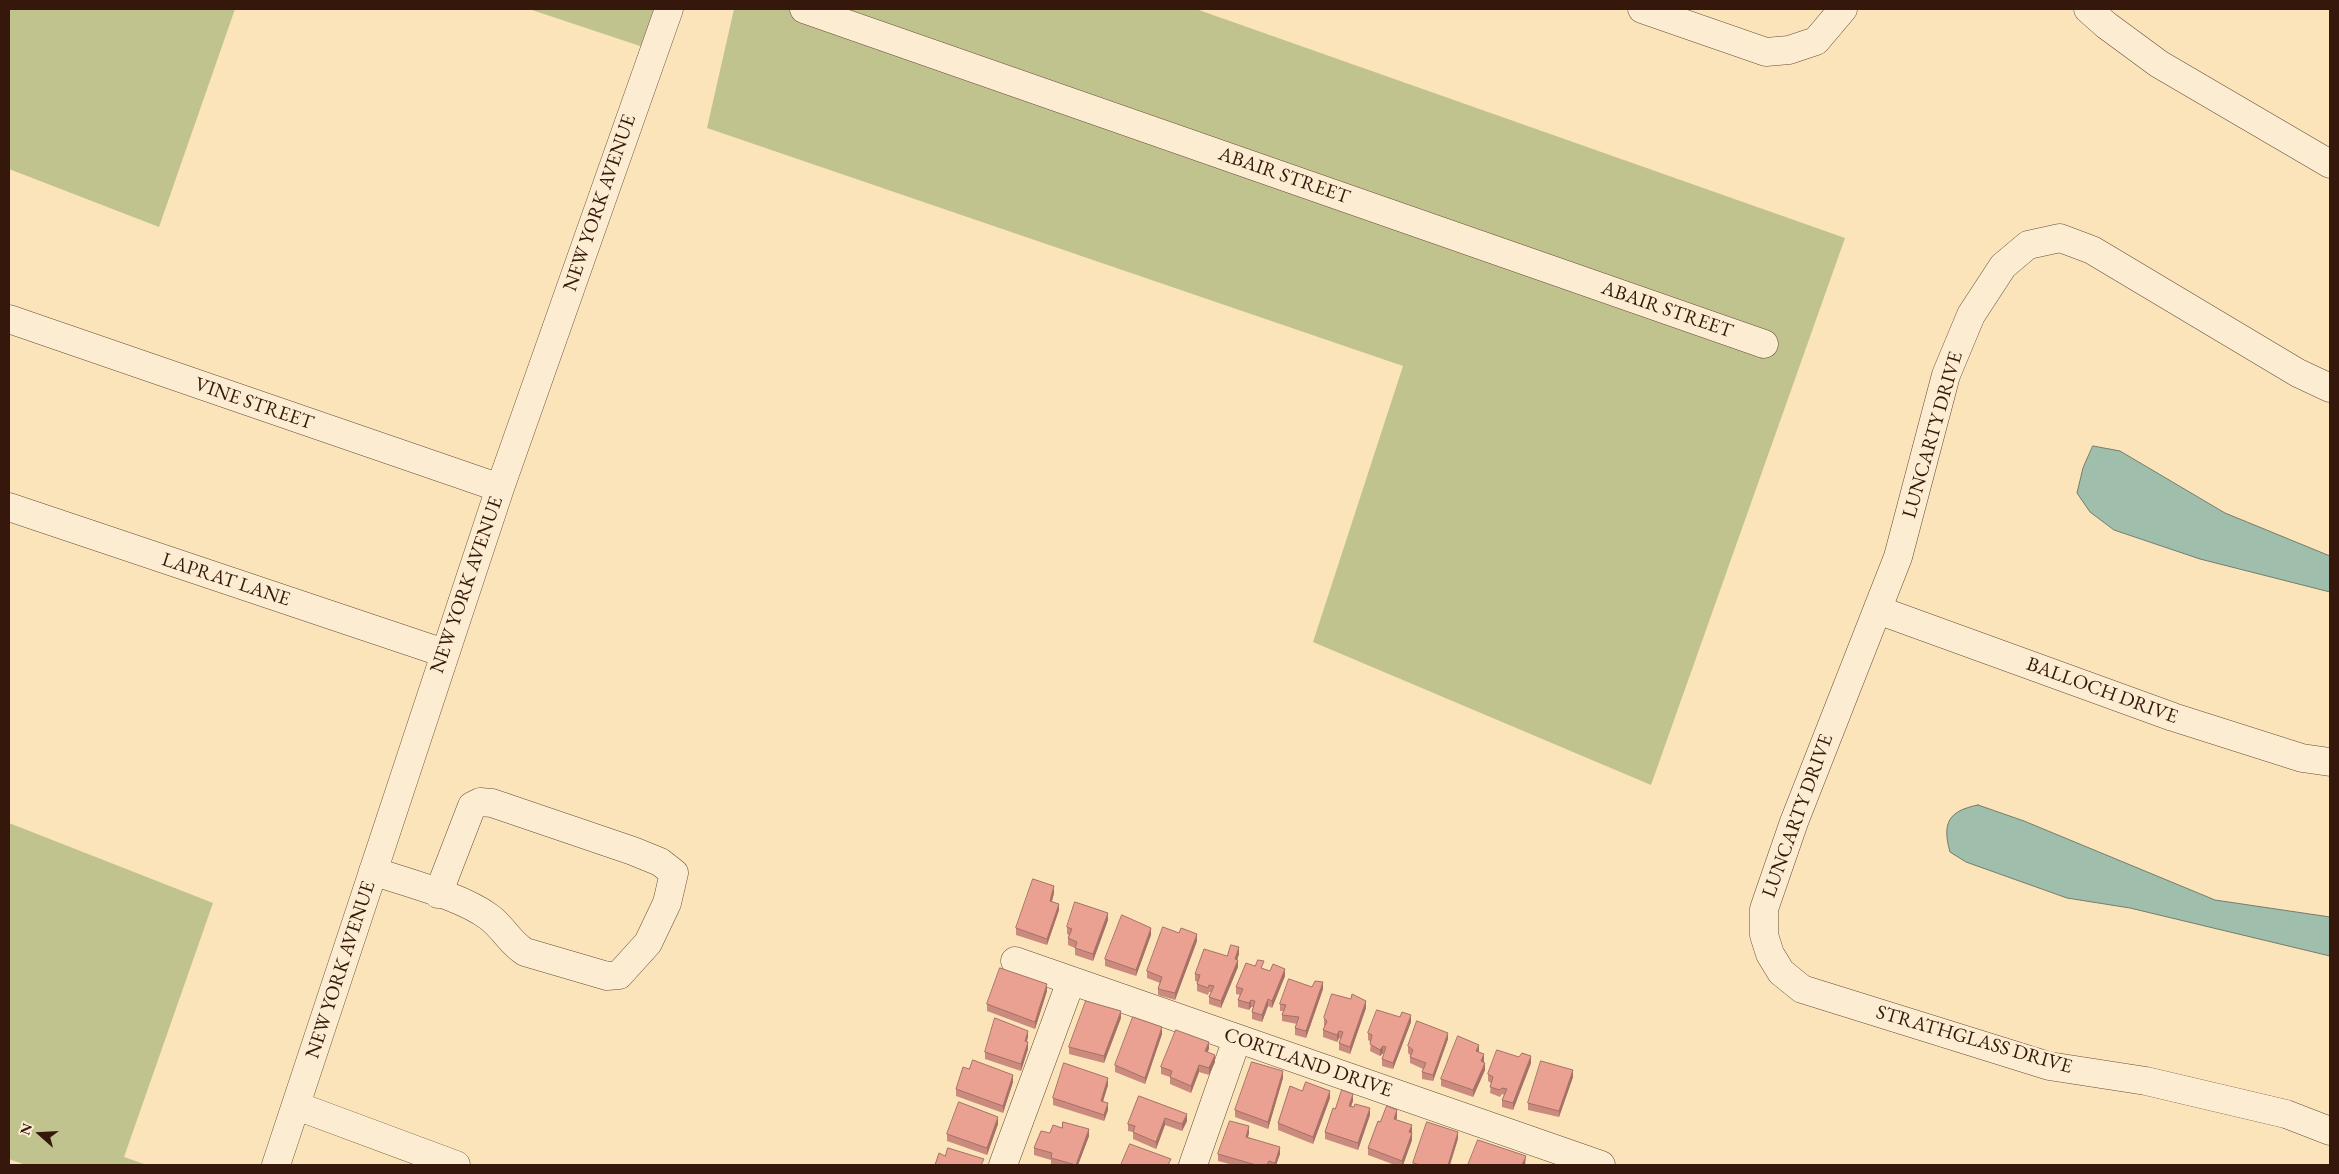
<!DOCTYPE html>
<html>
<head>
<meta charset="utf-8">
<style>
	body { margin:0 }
	#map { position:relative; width:2339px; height:1174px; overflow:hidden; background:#fbe3ba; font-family:"EB Garamond",serif }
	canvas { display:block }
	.frame { position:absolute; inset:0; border:10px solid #35180b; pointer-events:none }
	.north { position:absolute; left:15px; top:1109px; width:50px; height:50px; -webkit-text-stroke:4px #fcedd2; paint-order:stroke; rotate:289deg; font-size:14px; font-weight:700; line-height:20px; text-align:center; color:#35180b }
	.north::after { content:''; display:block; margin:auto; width:18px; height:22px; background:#35180b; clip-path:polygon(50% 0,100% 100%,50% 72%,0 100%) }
</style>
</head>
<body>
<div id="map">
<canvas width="2339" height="1174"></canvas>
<div class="frame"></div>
<div class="north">N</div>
</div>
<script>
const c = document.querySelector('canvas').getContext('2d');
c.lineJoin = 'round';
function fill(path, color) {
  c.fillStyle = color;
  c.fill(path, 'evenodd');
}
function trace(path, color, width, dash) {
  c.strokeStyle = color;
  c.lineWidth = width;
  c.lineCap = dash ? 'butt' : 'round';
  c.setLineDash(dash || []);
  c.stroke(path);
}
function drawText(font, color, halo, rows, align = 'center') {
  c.font = font + ' "EB Garamond",serif';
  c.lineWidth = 5;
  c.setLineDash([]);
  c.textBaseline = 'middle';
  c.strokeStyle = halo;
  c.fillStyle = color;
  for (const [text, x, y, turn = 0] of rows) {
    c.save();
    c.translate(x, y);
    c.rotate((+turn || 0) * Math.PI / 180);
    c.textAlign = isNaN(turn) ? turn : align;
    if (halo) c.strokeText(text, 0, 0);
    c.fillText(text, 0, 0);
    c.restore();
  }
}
const green = new Path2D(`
	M9,9H235L159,227L9,169Z
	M529,9H656L643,47Z
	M734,9H1196L1845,238L1651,785L1313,642L1403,366L707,128Z
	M9,823L213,903L124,1157L147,1165H26L9,1159Z`);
const water = new Path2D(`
	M2093,446L2120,451L2225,513L2330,556V592L2200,559L2114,530L2090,512L2077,493L2083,468Z
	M1978,805L2024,821L2215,900L2330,917V956L2130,908L2067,898L1966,862L1950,852C1942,823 1948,811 1978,805Z`);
const minor = new Path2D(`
	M804,9L1764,344
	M1642,9L1766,52L1789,50L1816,41L1843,9
	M2088,9L2106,25L2159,64L2330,164
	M9,319L500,488
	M2330,388L2298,373L2092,250L2060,238L2028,245L2003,266L1971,315L1946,375L1898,557L1794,822L1764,909V935L1770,954L1781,972L1802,989L2049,1066L2146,1081L2286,1114L2330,1131
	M9,507L444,653
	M1878,610L2173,717L2302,758L2330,762
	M373,871C407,883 461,896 489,917C503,927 510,943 525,952L607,976L619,975L648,943L667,903L674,873L660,862L633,851L492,803L480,802L472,806L438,894
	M1015,961L1601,1165
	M297,1106L456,1165
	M276,1165L500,488L669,9
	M1003,1165L1071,981
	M1193,1165L1237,1039`);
const wall = new Path2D(`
	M1054,893L1052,901L1059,910L1047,945L1016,935V928Z
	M1108,920L1093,961L1075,955V948L1068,945V938L1069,935L1067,934V927Z
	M1151,935L1136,976L1105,966V959Z
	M1197,941L1175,1000L1158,995V989L1160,983L1147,978V971Z
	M1239,954L1237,960L1238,967L1221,1008L1209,1004V997L1211,992H1209L1208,995L1197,991V984L1198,982L1195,981V974L1227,956Z
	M1255,966L1285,976L1272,1008L1268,1006L1262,1022L1252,1019V1012L1253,1007H1251L1249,1010L1238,1007V1000L1240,995L1236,994V987Z
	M1312,987L1323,989L1306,1038L1295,1035V1028L1297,1024L1282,1021V1015L1283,1011H1280V1004Z
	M1047,991L1035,1029L987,1011V1004Z
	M1366,1008L1350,1054L1339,1050V1043L1341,1039L1339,1038L1337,1042L1323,1037V1030L1325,1026L1324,1025V1018Z
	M1121,1018L1104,1063L1069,1054V1047Z
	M1411,1022L1393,1069L1382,1066V1059L1384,1053H1383L1380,1056L1370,1051L1371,1042L1368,1040V1033Z
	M1162,1034L1145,1084L1115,1072V1065Z
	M1028,1037L1026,1042L1028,1049L1021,1071L985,1059V1052Z
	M1448,1039L1433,1081L1422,1079V1072L1423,1069L1410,1063V1055L1408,1053V1046Z
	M1209,1049L1207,1052L1215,1062L1209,1075L1199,1072L1191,1093L1170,1084V1077L1161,1074V1067Z
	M1479,1052L1484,1061L1485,1070L1473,1097L1441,1086V1079Z
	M1531,1063L1513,1110L1502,1107V1100L1504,1095L1502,1094L1500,1097L1490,1093L1491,1083L1488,1081V1074Z
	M969,1069L1013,1082L1003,1113L956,1096V1089Z
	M1573,1077L1559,1117L1528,1110V1103Z
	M1283,1078L1268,1129L1235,1117V1110Z
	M1108,1085L1103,1101L1108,1110L1104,1121L1053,1105V1098Z
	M1302,1091L1330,1098L1313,1144L1278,1130V1123Z
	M1139,1096L1187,1121L1182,1131L1165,1125L1156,1149L1133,1139V1132L1128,1131V1124Z
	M1353,1101L1351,1106L1370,1115L1358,1150L1325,1139V1132L1335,1109Z
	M1397,1117L1396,1120L1412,1131V1140L1403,1165H1395L1368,1155V1148L1380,1122Z
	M998,1124L987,1155L947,1141V1134Z
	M1050,1133L1089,1136L1078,1165H1051V1160L1034,1155V1148Z
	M1249,1133L1248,1137L1280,1154L1276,1165H1233L1218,1161V1154Z`);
const shadedWall = new Path2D(`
	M1054,886V893L1050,908V901Z
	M1059,904V910L1047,945V939Z
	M1108,913V920L1093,961V954Z
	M1151,928V935L1136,976V970Z
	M1197,934V941L1175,1000V993Z
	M1239,947V954L1235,966V959Z
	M1238,960V967L1221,1008V1001Z
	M1285,969V976L1272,1008V1001Z
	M1323,982V989L1306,1038V1031Z
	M1047,984V991L1035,1029V1022Z
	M1268,999V1006L1262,1022V1015Z
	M1251,1000V1007L1249,1010V1003Z
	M1366,1001V1008L1350,1054V1047Z
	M1121,1011V1018L1104,1063V1056Z
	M1411,1015V1022L1393,1069V1063Z
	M1162,1027V1034L1145,1084V1078Z
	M1028,1031V1037L1025,1048V1041Z
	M1339,1031V1038L1337,1042V1035Z
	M1448,1033V1039L1433,1081V1075Z
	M1028,1042V1049L1021,1071V1064Z
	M1209,1042V1049L1205,1058V1051Z
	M1479,1045V1052L1476,1058V1051Z
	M1383,1046V1053L1380,1056V1050Z
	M1484,1054V1061L1481,1068V1061Z
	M1215,1055V1062L1209,1075V1068Z
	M1531,1056V1063L1513,1110V1103Z
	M1485,1063V1070L1473,1097V1090Z
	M1199,1065V1072L1191,1093V1086Z
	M1573,1070V1077L1559,1117V1111Z
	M1283,1071V1078L1268,1129V1122Z
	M1013,1075V1082L1003,1113V1106Z
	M1108,1078V1085L1101,1108V1101Z
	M1330,1091V1098L1313,1144V1137Z
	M1353,1094V1101L1349,1112V1106Z
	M1108,1103V1110L1104,1121V1115Z
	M1370,1108V1115L1358,1150V1143Z
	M1397,1110V1117L1394,1126V1119Z
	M1187,1114V1121L1182,1131V1124Z
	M998,1117V1124L987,1155V1148Z
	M1165,1118V1125L1156,1149V1142Z
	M1412,1125V1131L1409,1139V1132Z
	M1249,1126V1133L1246,1144V1137Z
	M1089,1129V1136L1078,1165H1076Z
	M1458,1132V1139L1450,1165H1448Z
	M1412,1133V1140L1403,1165H1402V1161Z
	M1280,1147V1154L1276,1165H1275V1163Z
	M1526,1156L1525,1165H1522Z`);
const building = new Path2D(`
	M1033,879L1054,886L1050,901L1059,904L1047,939L1016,928Z
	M1075,902L1108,913L1093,954L1075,948L1077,942L1068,938L1072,929L1067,927Z
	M1122,915L1151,928L1136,970L1105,959Z
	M1163,927L1179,933L1181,928L1197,934L1175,993L1158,989L1162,977L1147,971Z
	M1231,945L1239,947L1235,959L1238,960L1221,1001L1209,997L1214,986L1209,985L1208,988L1197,984L1200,975L1195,974L1204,949L1227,956Z
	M1258,960L1264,961L1261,968L1270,971L1273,964L1285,969L1272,1001L1268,999L1262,1015L1252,1012L1255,1001L1251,1000L1249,1003L1238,1000L1243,989L1236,987L1246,963L1255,966Z
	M1000,968L1047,984L1035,1022L987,1004Z
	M1289,979L1312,987L1315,981L1323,982L1306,1031L1295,1028L1299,1017L1282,1015L1286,1005L1280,1004Z
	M1332,994L1351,999L1352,994L1366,1001L1350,1047L1339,1043L1343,1032L1339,1031L1337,1035L1323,1030L1327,1021L1324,1018Z
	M1086,1001L1121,1011L1104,1056L1069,1047Z
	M1377,1010L1400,1017L1402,1012L1411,1015L1393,1063L1382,1059L1386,1047L1383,1046L1380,1050L1370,1044L1372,1035L1368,1033Z
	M1133,1017L1162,1027L1145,1078L1115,1065Z
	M995,1018L1028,1031L1025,1041L1028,1042L1021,1064L985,1052Z
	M1417,1021L1448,1033L1433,1075L1422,1072L1426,1063L1410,1057L1413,1050L1408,1046Z
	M1176,1030L1209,1042L1205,1051L1215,1055L1209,1068L1199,1065L1191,1086L1170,1077L1172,1071L1161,1067Z
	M1458,1036L1479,1045L1476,1051L1484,1054L1481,1061L1485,1063L1473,1090L1441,1079Z
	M1497,1050L1519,1057L1522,1053L1531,1056L1513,1103L1502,1100L1507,1089L1502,1088L1500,1090L1490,1087L1493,1077L1488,1074Z
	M973,1060L1013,1075L1003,1106L956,1089L963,1067L969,1069Z
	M1541,1061L1573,1070L1559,1111L1528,1103Z
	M1252,1062L1283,1071L1268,1122L1235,1110Z
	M1064,1063L1108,1078L1101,1101L1108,1103L1104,1115L1053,1098Z
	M1306,1082L1330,1091L1313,1137L1278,1123L1290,1086L1302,1091Z
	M1342,1090L1353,1094L1349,1106L1354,1107L1355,1104L1370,1108L1358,1143L1325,1132L1333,1108L1335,1109Z
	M1139,1096L1187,1114L1182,1124L1165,1118L1156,1142L1133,1132L1135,1126L1128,1124Z
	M959,1102L998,1117L987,1148L947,1134Z
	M1387,1106L1397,1110L1394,1119L1412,1125L1409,1132L1412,1133L1402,1161L1368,1148L1378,1121L1380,1122Z
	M1230,1121L1249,1126L1246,1137L1280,1147L1275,1163L1269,1161L1267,1165H1256L1218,1154Z
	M1063,1122L1089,1129L1076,1165L1051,1158L1052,1153L1034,1148L1041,1131L1050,1133L1053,1125L1062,1128Z
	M1427,1122L1458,1132L1448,1165H1420L1413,1163Z
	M1478,1140L1526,1156L1522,1165H1468Z
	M1130,1144L1171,1159L1168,1165H1121Z
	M948,1148L984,1159L981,1165H935L939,1153L945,1156Z`);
const streetNames = [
	["ABAIR STREET",1284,176,19],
	["NEW YORK AVENUE",600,203,-71],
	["ABAIR STREET",1667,310,19],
	["VINE STREET",254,404,19],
	["LUNCARTY DRIVE",1933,435,-74],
	["LAPRAT LANE",226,580,18],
	["NEW YORK AVENUE",467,585,-71],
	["BALLOCH DRIVE",2102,691,20],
	["LUNCARTY DRIVE",1798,816,-70],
	["NEW YORK AVENUE",341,970,-72],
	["STRATHGLASS DRIVE",1974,1040,16],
	["CORTLAND DRIVE",1308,1063,19]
];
fill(green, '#c1c38e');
fill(water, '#9fbeac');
trace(water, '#757c6c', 1);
trace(minor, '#664b37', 29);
trace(minor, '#fcedd2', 28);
fill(wall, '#ca8a7e');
fill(shadedWall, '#a47166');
fill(building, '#eba192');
trace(building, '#a47166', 1);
drawText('20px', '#35180b', '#fcedd2', streetNames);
</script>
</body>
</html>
